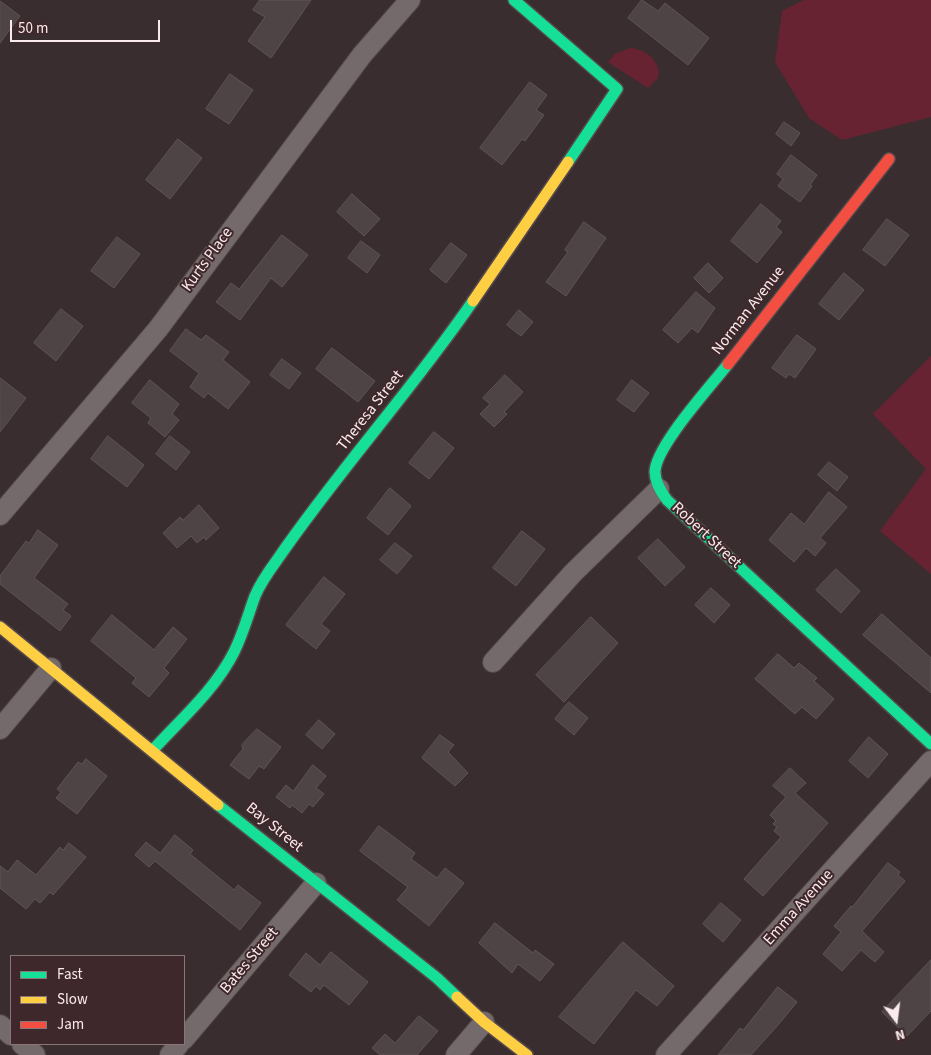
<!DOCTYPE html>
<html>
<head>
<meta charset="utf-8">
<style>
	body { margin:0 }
	#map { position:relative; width:931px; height:1055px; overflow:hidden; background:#3a2d2f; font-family:"Source Sans 3",sans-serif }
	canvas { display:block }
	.legend { position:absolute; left:10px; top:955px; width:175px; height:90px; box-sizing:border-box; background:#3f282b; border:1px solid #8a7678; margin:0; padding:6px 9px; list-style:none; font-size:15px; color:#faeaec }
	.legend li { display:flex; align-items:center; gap:10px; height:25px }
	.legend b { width:25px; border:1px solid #8a7678 }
	.north { position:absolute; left:871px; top:995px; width:50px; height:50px; -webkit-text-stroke:4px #3f282b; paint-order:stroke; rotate:165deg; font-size:14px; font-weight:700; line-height:20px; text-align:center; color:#faeaec }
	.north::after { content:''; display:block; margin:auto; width:18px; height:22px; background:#faeaec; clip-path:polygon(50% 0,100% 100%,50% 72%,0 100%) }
	.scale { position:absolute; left:10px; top:20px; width:150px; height:22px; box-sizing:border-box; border:2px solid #faeaec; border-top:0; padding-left:6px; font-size:15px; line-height:18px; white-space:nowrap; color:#faeaec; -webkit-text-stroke:4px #3f282b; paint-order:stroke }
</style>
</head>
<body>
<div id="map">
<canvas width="931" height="1055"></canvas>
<ul class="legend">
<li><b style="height:6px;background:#16e098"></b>Fast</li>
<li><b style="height:6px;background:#ffcf43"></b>Slow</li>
<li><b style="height:6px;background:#f24e42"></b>Jam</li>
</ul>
<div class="north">N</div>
<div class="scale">50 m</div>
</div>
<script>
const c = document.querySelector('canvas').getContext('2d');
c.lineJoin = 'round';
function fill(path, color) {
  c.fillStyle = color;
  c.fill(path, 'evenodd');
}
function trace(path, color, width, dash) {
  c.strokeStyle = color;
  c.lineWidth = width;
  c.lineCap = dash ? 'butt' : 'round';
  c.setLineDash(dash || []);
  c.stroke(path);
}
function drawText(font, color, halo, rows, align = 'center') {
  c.font = font + ' "Source Sans 3",sans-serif';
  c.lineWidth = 4;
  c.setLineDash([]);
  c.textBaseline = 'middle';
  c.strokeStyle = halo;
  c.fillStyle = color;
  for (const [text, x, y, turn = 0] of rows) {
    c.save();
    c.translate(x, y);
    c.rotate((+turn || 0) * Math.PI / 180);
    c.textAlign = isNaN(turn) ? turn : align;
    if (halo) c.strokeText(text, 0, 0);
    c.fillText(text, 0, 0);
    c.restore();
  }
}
const green = new Path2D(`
	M804,0H931V117L842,140L809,118L775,62L782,11Z
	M630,48C645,49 662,61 658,78L648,88L608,62L615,54Z
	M931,356V574L880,531L926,469L873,414Z`);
const building = new Path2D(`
	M260,0H311L271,58L248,41L265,17L253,10Z
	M642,0L658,11L665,3L709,38L688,65L628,18Z
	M0,1L20,16L0,43Z
	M230,74L253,90L229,124L206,109Z
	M530,82L547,95L536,110L544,115L525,141L522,139L502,165L480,148Z
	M784,122L800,133L791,146L776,134Z
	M178,139L202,158L170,199L146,180Z
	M791,155L817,175L810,185L812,186L800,202L778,186L783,179L777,174Z
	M352,194L380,219L364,236L337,212Z
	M761,204L781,221L776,227L782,232L757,263L731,241Z
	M887,219L909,235L885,266L863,250Z
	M584,222L606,238L566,296L546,282L568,252L565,250Z
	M282,235L308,255L282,287L271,278L240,320L216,302L231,283L239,289Z
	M117,237L140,254L114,288L91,271Z
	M361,241L380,255L367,273L348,258Z
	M451,243L467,255L446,283L430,270Z
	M708,263L723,278L709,293L694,278Z
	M844,273L864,290L839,320L819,304Z
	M696,292L715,308L698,333L692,328L678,343L663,330Z
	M61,309L83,326L56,361L34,343Z
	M519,310L533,322L521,336L507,325Z
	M186,329L201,340L206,335L229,352L223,360L250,382L228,409L208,393L204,398L190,387L199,373L170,351Z
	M797,335L816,349L795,378L789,374L786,378L772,368Z
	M332,348L375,381L358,402L316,369Z
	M282,359L301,373L289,389L270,375Z
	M505,375L523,392L504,412L507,414L494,427L480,414L490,404L483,398Z
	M0,378L26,398L0,432Z
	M150,380L179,404L172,414L179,420L165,437L148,423L151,418L132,403Z
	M632,380L649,393L634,412L617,400Z
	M434,432L454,448L429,479L409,463Z
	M108,436L144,465L127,487L91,459Z
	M170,436L190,452L176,470L156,454Z
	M829,462L848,477L837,491L818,475Z
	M390,488L411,506L388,535L367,518Z
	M829,492L847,507L820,538L826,543L815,556L806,548L794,562L769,540L791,513L804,524Z
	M199,505L219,528L206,540L204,537L197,543L191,536L177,548L163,533L180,517L183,520Z
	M38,530L58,545L34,578L68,604L63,610L71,616L60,631L0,584V576L26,541L29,543Z
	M522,531L545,549L516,586L493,568Z
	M658,539L685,567L665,586L638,558Z
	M395,543L412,556L397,574L380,560Z
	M836,569L860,591L841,613L816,590Z
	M324,577L345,594L321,624L330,631L316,649L286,625Z
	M711,588L730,605L714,623L695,605Z
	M882,614L931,658V693L863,635Z
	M112,615L154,650L173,627L187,639L164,668L169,673L149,697L132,683L136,678L91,641Z
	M591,617L618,643L564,702L536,675Z
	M778,654L794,668L799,663L817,678L814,681L834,699L816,719L802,707L795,714L755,679Z
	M569,702L588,718L574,735L555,719Z
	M319,720L335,734L322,749L306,735Z
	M257,729L281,747L264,769L259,766L249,779L230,765L243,749L242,745Z
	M440,735L454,745L448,752L468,773L455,786L422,758Z
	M869,737L888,754L868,778L849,761Z
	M86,759L107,776L77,814L56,798L61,792L57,789L78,762L82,764Z
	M313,765L326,776L316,788L324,794L313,807L309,804L302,813L292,805L290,808L276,797L286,785L293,791Z
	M790,768L806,783L795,793L828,823L763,896L744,879L781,837L774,831L777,827L773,824L776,821L770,815L786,797L773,786Z
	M379,826L415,853L411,859L437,878L445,868L464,883L429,926L397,900L408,887L360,851Z
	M175,835L193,850L190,854L234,890L238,885L261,903L240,930L155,861L149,867L135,855L146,842L160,853Z
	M69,843L86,857L53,895L50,892L40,903L35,899L26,909L0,888V866L8,872L17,860L36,875L60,847L63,850Z
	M888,863L900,872L898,875L905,881L862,931L884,952L875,962L861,950L842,971L823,954L841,932L834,926L851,906L852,907Z
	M721,903L741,920L723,942L703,924Z
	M495,923L533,953L535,950L554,964L540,981L518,964L512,973L479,943Z
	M623,942L674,986L657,1006L636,990L594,1044L559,1017Z
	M331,952L368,982L349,1005L324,985L320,990L316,986L311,992L289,975L306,953L320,965Z
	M931,960V1011L907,1036L882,1012Z
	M778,987L797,1002L778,1025L751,1055H718L740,1028L743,1030Z
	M419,1016L438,1031L417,1055H380L372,1048L385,1034L395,1043Z`);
const street = new Path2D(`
	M0,515L158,329L362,55L410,0
	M493,662L573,573L659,489
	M0,729L51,668
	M0,1025L11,1035
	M184,1039L316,883
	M22,1044L35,1055
	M170,1055L179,1044
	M456,1055L484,1022
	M666,1055L931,761`);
const fast = new Path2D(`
	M514,0L617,89L568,162
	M728,364C711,386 655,447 655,472C655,483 661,492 667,500L931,744
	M152,751C180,720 215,690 234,652C243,634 248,615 255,596C260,584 269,571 277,560C338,471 412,390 473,301
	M218,805L437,978L457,997`);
const slow = new Path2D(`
	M473,301L568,162
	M0,627L218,805
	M457,997L484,1022L527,1055`);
const jam = new Path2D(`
	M728,364L889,159`);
const streetNames = [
	["Kurts Place",208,260,-54],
	["Norman Avenue",749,311,-52],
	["Theresa Street",371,411,-52],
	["Robert Street",706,536,43],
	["Bay Street",274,828,39],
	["Emma Avenue",799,908,-48],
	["Bates Street",250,961,-50]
];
fill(green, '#682332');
fill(building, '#4e4445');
trace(building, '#5f5456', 1);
trace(street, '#54494b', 22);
trace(fast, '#54494b', 14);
trace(slow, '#54494b', 14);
trace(jam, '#54494b', 14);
trace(street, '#74696b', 20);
trace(fast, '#16e098', 11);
trace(slow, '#ffcf43', 11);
trace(jam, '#f24e42', 11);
drawText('16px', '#faeaec', '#3f282b', streetNames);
</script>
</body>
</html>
